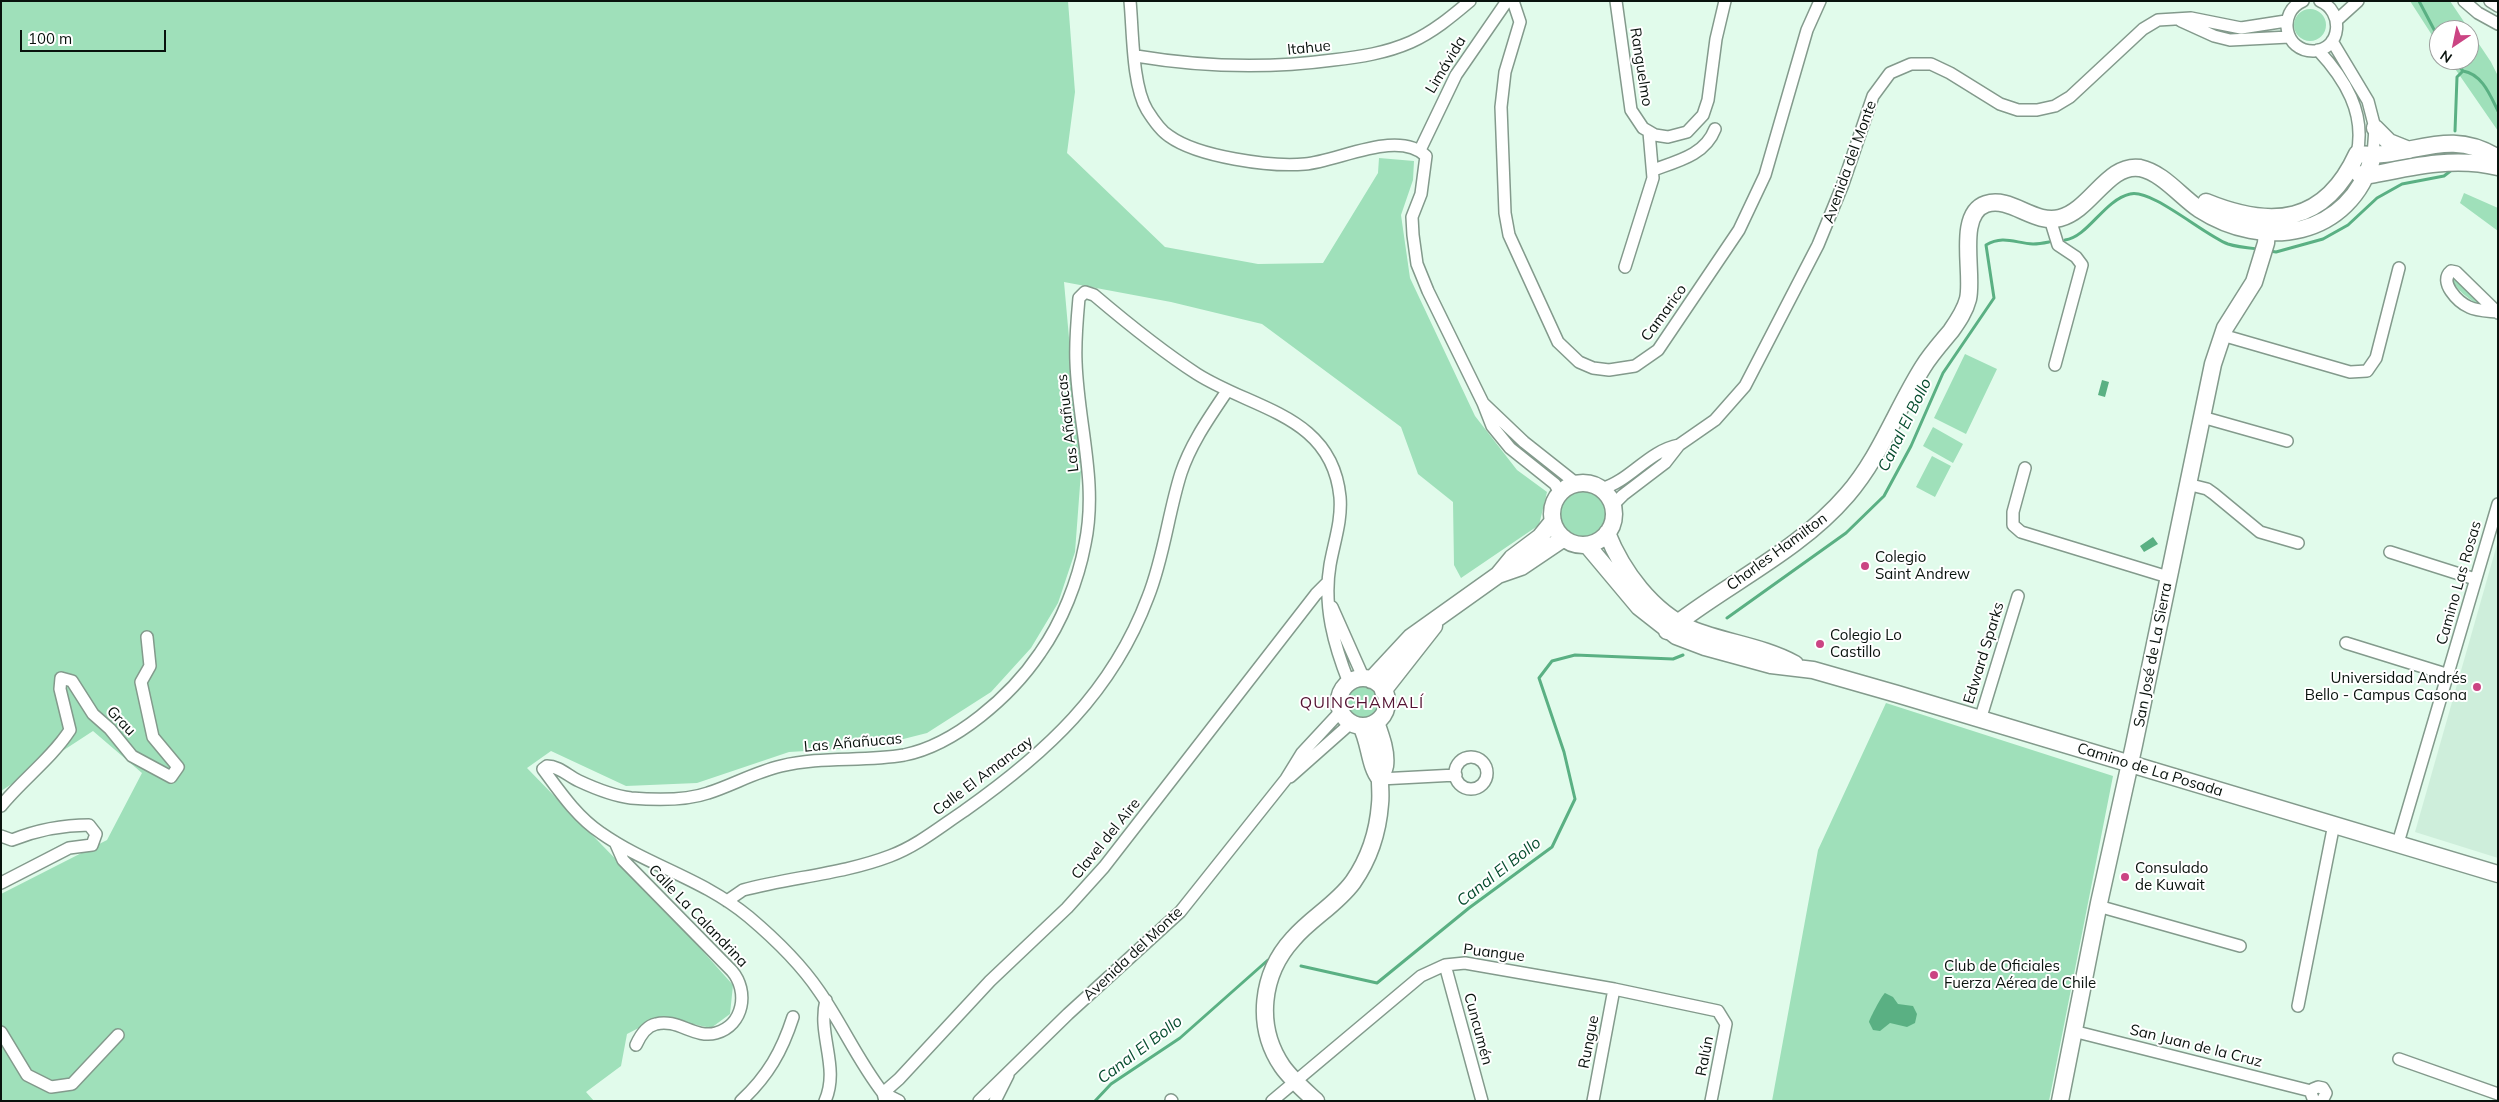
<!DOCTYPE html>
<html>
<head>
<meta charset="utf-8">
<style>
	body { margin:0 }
	#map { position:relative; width:2499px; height:1102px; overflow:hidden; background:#e1fbeb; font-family:Mulish,sans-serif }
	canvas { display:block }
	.frame { position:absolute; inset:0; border:2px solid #09120d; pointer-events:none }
	.north { position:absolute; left:2429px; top:20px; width:50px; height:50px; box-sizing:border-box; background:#fff; border:1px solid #9da09e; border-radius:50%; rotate:214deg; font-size:14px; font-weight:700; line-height:20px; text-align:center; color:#09120d }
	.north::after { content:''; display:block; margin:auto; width:18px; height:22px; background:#cb4483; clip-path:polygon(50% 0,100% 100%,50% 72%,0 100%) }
	.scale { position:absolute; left:20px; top:30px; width:146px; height:22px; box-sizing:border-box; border:2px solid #09120d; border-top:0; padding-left:6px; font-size:15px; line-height:18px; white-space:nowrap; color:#09120d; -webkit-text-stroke:4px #fff; paint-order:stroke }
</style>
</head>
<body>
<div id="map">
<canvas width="2499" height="1102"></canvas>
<div class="frame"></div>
<div class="north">N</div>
<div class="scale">100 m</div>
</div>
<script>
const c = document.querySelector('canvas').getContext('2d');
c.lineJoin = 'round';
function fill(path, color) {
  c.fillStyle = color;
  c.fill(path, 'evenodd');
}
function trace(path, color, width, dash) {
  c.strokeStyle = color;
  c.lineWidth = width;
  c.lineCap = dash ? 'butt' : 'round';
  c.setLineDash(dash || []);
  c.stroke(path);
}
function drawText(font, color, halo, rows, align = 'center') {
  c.font = font + ' Mulish,sans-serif';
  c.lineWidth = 4;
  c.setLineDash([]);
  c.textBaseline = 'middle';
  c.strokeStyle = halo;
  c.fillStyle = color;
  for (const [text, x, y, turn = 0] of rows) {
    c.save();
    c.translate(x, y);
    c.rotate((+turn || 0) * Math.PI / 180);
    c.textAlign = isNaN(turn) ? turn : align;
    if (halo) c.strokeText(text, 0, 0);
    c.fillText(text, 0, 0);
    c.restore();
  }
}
const built = new Path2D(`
	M2498,541V858L2415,832Z`);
const green = new Path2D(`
	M1,1H1068L1075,92L1067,153L1165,247L1258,264L1323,263L1378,173L1379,158L1414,161L1413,180L1401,215L1410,278L1475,416L1517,470L1547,492L1539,525L1461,578L1454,565L1453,502L1418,474L1401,427L1262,324L1171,302L1064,282L1081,472L1075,552L1058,603L1031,648L991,692L927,733L872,747L789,752L697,783L626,786L551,751L527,768L674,919L733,985L730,1014L711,1028L660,1017L627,1034L621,1066L586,1092L594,1101H1V894L107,840L142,773L93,731L1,791Z
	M2410,1H2450L2491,62L2498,76V131L2449,60H2469V30H2439V46Z
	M2294 25a16 16 0 1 1 32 0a16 16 0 1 1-32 0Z
	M2464,193L2498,208V231L2460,203Z
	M2451,276L2456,277L2487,305L2483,307C2471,301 2454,289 2451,276Z
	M1965,354L1997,369L1966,434L1934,418Z
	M1933,427L1963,444L1953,463L1923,446Z
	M1932,456L1951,466L1935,497L1916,487Z
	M1559 515a24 24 0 1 1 48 0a24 24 0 1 1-48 0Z
	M1346 702a17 17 0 1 1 34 0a17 17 0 1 1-34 0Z
	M1886,703L2113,776L2049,1101H1772L1818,850Z`);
const water = new Path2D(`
	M2102,380L2109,382L2105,397L2098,395Z
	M2153,537L2158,544L2144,552L2140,546Z
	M1885,993L1893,997L1898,1004L1913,1006L1917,1014L1915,1023L1907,1027L1890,1023L1880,1031L1873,1030L1869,1022C1870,1018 1882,995 1885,993Z`);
const stream = new Path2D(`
	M2419,1L2439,39
	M2454,60L2463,71
	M2455,131L2457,77L2463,71C2482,74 2490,95 2498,111
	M2065,240C2088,237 2104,200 2130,194C2151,188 2204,235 2228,244C2237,247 2248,248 2258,249
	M2270,251L2276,252L2323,239L2348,225L2377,198L2402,184L2444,176L2453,169
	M1727,618L1846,533L1884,496L1911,446L1943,373L1994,298L1986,245C2003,235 2015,243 2033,244C2038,244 2044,243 2049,242
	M1301,966L1377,983L1469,908L1552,847L1575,799L1564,752L1539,678L1552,661L1575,655L1673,659L1683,655
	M1095,1101L1111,1084L1180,1038L1268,960`);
const street = new Path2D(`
	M1130,1C1133,31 1132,85 1147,110C1152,118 1161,131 1169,136C1198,157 1270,167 1305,164C1339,161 1398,129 1426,156L1421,194L1412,217L1413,235L1417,264L1428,291L1483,403L1492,426L1510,448L1555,484L1560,493
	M1513,1L1520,22L1505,72L1501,107L1505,213L1509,235L1558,342L1579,362L1593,368L1609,370L1635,366L1658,350L1739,230L1765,175L1807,30L1820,1
	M1616,1L1631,110L1643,128L1655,135L1668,137L1687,132L1703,115L1708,100L1716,39L1725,1
	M2303,1C2277,12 2284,52 2314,51C2342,49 2344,11 2320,1
	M2464,1L2478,13L2498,24
	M2490,1L2498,6
	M2337,20L2358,1
	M2181,21L2214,36L2230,40L2289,37
	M2332,41L2368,101L2375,128L2373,156
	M2318,50C2345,79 2366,113 2357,154
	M1136,56C1202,67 1266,69 1333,60C1360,57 1386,53 1411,42C1433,32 1451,17 1470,1
	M1420,150L1456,75L1507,1
	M1653,170C1678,161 1705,155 1715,129
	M2050,219L2058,245L2076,257L2082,265L2055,365
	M1625,267L1653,178L1649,132
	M2497,312C2488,311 2477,311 2469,307C2458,302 2438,282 2451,271L2456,272L2498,313
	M2222,335L2350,372L2367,371L2376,358L2399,268
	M1483,403L1524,442L1577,484
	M2202,417L2287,441
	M2025,468L2013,512V525L2021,532L2168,577
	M2187,484L2207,489L2214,494L2260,532L2298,543
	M1601,489C1630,481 1648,451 1679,445
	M1612,506L1623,495L1665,463L1679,445L1715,420L1745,386L1818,245L1843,184L1873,96L1890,73L1911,64H1931L1950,73L2000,104L2018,110H2037L2055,106L2070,97L2143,29L2158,20L2191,18L2241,28L2286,21
	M2390,552L2475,579
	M1332,607L1364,679
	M2346,643L2449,675
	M1980,720L2018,596
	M1455 773a16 16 0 1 1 32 0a16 16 0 1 1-32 0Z
	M1290,777L1351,723
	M1380,779L1456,775
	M1,806C22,780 51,759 70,730L60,689L61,678L72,681L93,714L110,729L132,756L171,777L178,767L153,737L141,682L150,666L147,637
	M1,836L12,840C37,830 62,825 89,825L96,834L92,845L69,848L1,883
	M615,842L623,860L732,971C749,991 744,1025 716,1033C695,1039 677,1018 656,1024C646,1026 640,1036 636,1045
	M2398,843L2498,504
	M727,901L743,890C791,877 843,874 890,856C917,846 940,827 964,811C1046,753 1112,693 1148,597C1164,557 1168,514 1181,473C1191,443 1209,418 1227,391
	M2098,906L2240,946
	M1445,965L1482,1101
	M2298,1006L2334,824
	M2073,1031L2311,1091
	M1,1032L27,1075L51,1087L72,1084L118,1035
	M2399,1059L2498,1094
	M883,1093L899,1079L990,981L1067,908L1104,867L1316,594L1328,582
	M883,1093L899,1101
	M1171,1100L1172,1101
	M741,1101C768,1076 782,1051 793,1017
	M825,1101C840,1067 817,1035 826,1000
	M885,1101L883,1093C858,1061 842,1024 819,991C800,963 775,939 749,917C702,878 648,866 601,833C577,817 560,792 543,769L547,766C559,766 568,776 579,781C594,788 615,796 631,798C655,800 685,801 708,793C733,785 755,772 781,766C821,756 863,762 904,755C955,745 1011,696 1040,653C1062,622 1078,581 1085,544C1098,482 1078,424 1076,362C1075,341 1077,320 1079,298L1085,292L1094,295C1127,323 1160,350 1197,374C1254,410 1332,415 1340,497C1342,521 1334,542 1330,565C1323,606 1334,645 1349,683
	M979,1101L1068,1014L1180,912L1286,779L1302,753L1341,711
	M995,1101L1008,1075
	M1272,1101L1421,976L1445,965L1465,963L1614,989L1718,1011L1726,1024L1711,1101
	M1593,1101L1614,989
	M2314,1101L2311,1093L2313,1089L2318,1087L2323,1088L2326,1093L2322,1101`);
const secondary = new Path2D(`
	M2375,128L2389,142L2409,150
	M2359,174L2366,176C2410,167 2454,156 2498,167
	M2206,202C2272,229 2325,224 2357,154C2410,160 2446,125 2498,158
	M1552 514a31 31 0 1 1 62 0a31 31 0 1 1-62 0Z
	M1607,533C1622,571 1652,612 1691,629C1725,643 1762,646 1795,664
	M1587,545L1639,607L1676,636L1705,647L1771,665L1813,670L1897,694L2498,874
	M1498,575L1521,567L1564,538
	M1667,631C1726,584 1798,552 1847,495C1880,457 1896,410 1923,367C1931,354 1941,343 1951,331C1958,321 1965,311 1968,299C1974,274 1956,214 1986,204C2011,196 2034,225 2060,218C2091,210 2108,163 2140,168C2163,173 2180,196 2199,209C2264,251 2350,238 2373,156
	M1339 702a24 24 0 1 1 48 0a24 24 0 1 1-48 0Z
	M1371,680L1411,637L1498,575L1512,558L1540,537L1553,521
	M1383,691L1434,626
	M1361,726C1370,742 1369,766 1380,779
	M1316,1101C1304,1090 1291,1079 1282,1066C1255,1026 1261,974 1293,939C1311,918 1336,905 1353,882C1369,859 1378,831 1380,804C1381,796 1380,788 1380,781C1381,776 1384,771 1385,766C1387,752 1381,736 1376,722
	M2060,1101L2099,903L2134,745L2213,364L2225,328L2254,282L2266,243L2268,218`);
const markers = [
	[1865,566,5,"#cb4483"],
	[1820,644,5,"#cb4483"],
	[2477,687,5,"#cb4483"],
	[2125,877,5,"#cb4483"],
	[1934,975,5,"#cb4483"]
];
const streetNames = [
	["Itahue",1309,48,-6],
	["Limávida",1446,65,-59],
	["Ranguelmo",1641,67,81],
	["Avenida del Monte",1850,162,-70],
	["Camarico",1664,313,-54],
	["Las Añañucas",1068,423,-97],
	["Charles Hamilton",1777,552,-36],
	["Camino Las Rosas",2459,583,-74],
	["Edward Sparks",1984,653,-73],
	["San José de La Sierra",2153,655,-79],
	["Grau",121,721,46],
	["Las Añañucas",853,743,-5],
	["Camino de La Posada",2150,770,17],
	["Calle El Amancay",983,776,-37],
	["Clavel del Aire",1106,839,-51],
	["Calle La Calandrina",698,916,46],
	["Puangue",1494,953,7],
	["Avenida del Monte",1133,954,-43],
	["Cuncumén",1478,1029,75],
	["Rungue",1589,1042,-79],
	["San Juan de la Cruz",2196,1046,14],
	["Ralún",1705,1056,-79]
];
const poiNames = [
	["Colegio",1875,557],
	["Saint Andrew",1875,574],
	["Colegio Lo",1830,635],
	["Castillo",1830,652],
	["Universidad Andrés",2467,678,"right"],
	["Bello - Campus Casona",2467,695,"right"],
	["Consulado",2135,868],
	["de Kuwait",2135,885],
	["Club de Oficiales",1944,966],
	["Fuerza Aérea de Chile",1944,983]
];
const waterNames = [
	["Canal El Bollo",1905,425,-64],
	["Canal El Bollo",1499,872,-38],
	["Canal El Bollo",1140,1050,-37]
];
const neighbourhoodNames = [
	["QUINCHAMALÍ",1362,703]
];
fill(built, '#ceeedb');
fill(green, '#9fe0ba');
fill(water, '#5ab083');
trace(stream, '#5ab083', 3);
trace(street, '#839a8c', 14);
trace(secondary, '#839a8c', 19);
trace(street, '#fff', 11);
trace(secondary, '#fff', 16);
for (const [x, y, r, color] of markers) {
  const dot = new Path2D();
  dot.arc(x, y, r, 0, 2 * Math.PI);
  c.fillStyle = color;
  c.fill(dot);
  trace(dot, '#fff', 2);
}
drawText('15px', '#09120d', '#fff', streetNames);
drawText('15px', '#09120d', '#fff', poiNames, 'left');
drawText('italic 16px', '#064d2f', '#fff', waterNames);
c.letterSpacing = '1px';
drawText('16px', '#531231', '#fff', neighbourhoodNames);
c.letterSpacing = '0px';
</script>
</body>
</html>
